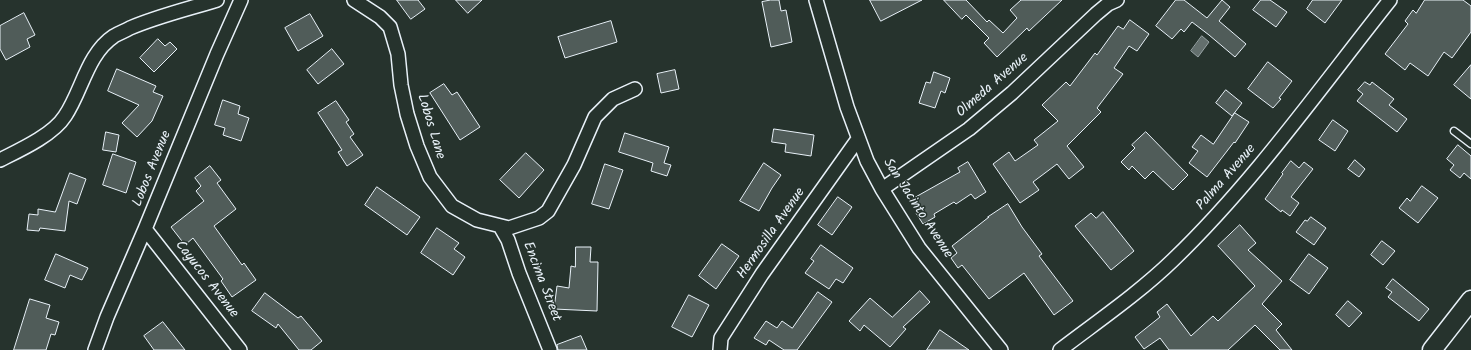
<!DOCTYPE html>
<html>
<head>
<meta charset="utf-8">
<style>
	body { margin:0 }
	canvas { display:block; background:#26332d }
</style>
</head>
<body>
<canvas width="1471" height="350"></canvas>
<script>
const c = document.querySelector('canvas').getContext('2d');
c.lineJoin = 'round';
function fill(path, color) {
  c.fillStyle = color;
  c.fill(path, 'evenodd');
}
function trace(path, color, width, dash) {
  c.strokeStyle = color;
  c.lineWidth = width;
  c.lineCap = dash ? 'butt' : 'round';
  c.setLineDash(dash || []);
  c.stroke(path);
}
function drawText(font, color, halo, rows, align = 'center') {
  c.font = font + ' Kalam,sans-serif';
  c.lineWidth = 3;
  c.setLineDash([]);
  c.textBaseline = 'middle';
  c.strokeStyle = halo;
  c.fillStyle = color;
  for (const [text, x, y, turn = 0] of rows) {
    c.save();
    c.translate(x, y);
    c.rotate((+turn || 0) * Math.PI / 180);
    c.textAlign = isNaN(turn) ? turn : align;
    if (halo) c.strokeText(text, 0, 0);
    c.fillText(text, 0, 0);
    c.restore();
  }
}
const water = new Path2D(`
	M1202,36L1209,42L1198,57L1191,51Z`);
const building = new Path2D(`
	M397,0H418L425,9L411,19Z
	M456,0H482L468,13Z
	M771,0H779L781,11L786,10L792,42L771,47L762,2Z
	M870,0H922L881,21Z
	M944,0H966L987,22L989,20L1003,33L1017,18L1010,10L1021,0H1062L1029,31L1027,28L997,57L984,43L989,38L966,15L962,19Z
	M1176,0H1184L1207,18L1222,0L1230,7L1219,21L1246,44L1235,57L1209,35L1192,22L1184,32L1181,29L1172,39L1156,26Z
	M1261,0H1270L1287,12L1276,27L1253,10Z
	M1313,0H1342L1325,23L1307,9Z
	M1425,0H1463L1471,6V32L1452,58L1444,52L1428,76L1410,63L1405,70L1385,54L1408,24L1405,21L1413,10L1416,13Z
	M24,13L35,35L27,39L30,47L6,60L0,49V26Z
	M310,14L323,36L298,51L285,28Z
	M1130,20L1149,34L1137,51L1129,46L1114,68L1123,74L1097,108L1101,112L1067,146L1084,167L1069,179L1057,164L1033,182L1039,190L1020,203L993,164L1009,152L1015,161L1038,145L1034,140L1058,121L1042,105L1066,82L1070,86L1095,53L1097,55L1118,26L1123,29Z
	M611,21L617,42L565,58L558,37Z
	M158,39L165,46L170,42L177,49L154,72L140,58Z
	M332,49L344,64L318,84L307,70Z
	M1268,62L1292,81L1279,98L1281,99L1273,108L1248,89Z
	M1471,65V99L1454,85Z
	M117,69L156,86L153,92L163,96L152,121L137,137L122,123L139,105L108,91Z
	M675,70L679,89L661,93L657,74Z
	M934,72L950,78L945,93L941,91L935,108L919,103L926,82L930,83Z
	M1365,82L1370,85L1372,82L1394,99L1389,105L1407,119L1397,132L1357,101L1363,94L1358,90Z
	M444,84L452,95L457,92L480,127L460,140L430,93Z
	M1226,90L1242,103L1232,116L1216,103Z
	M223,100L240,106L238,114L249,118L241,141L223,135L225,128L215,125Z
	M336,101L349,120L346,122L354,134L350,137L363,155L347,166L338,152L342,150L318,113Z
	M1235,113L1249,122L1235,143L1234,142L1207,177L1189,163L1198,151L1192,147L1201,135L1213,144Z
	M1333,120L1348,131L1335,151L1319,140Z
	M774,129L814,135L811,156L785,152L786,144L772,142Z
	M106,132L119,135L116,152L103,150Z
	M1146,132L1188,175L1173,190L1153,171L1145,179L1132,166L1129,170L1121,162L1135,148L1132,145Z
	M625,133L669,147L664,163L671,165L667,176L651,171L653,163L619,152Z
	M1458,145L1471,156V179L1464,173L1460,178L1450,170L1454,165L1447,159Z
	M526,153L544,170L519,198L500,180Z
	M113,154L136,162L126,193L103,185Z
	M1355,160L1365,169L1359,177L1348,169Z
	M1291,161L1299,168L1304,162L1313,169L1291,197L1299,203L1290,216L1282,210L1281,212L1265,199L1283,174L1282,173Z
	M968,162L986,192L975,199L971,194L956,204L954,202L934,214L935,217L923,224L916,213L920,211L912,199L960,172L958,168Z
	M764,163L781,175L772,188L759,211L740,201Z
	M605,164L623,170L609,209L592,204Z
	M210,166L221,180L217,183L236,209L214,226L242,265L244,263L256,280L232,297L221,281L223,279L193,238L185,245L171,227L204,201L196,191L201,186L195,178Z
	M70,173L86,179L77,204L69,201L65,231L40,228L39,231L27,230L29,214L38,215V209L55,212Z
	M1422,186L1438,198L1418,223L1399,208L1407,198L1410,201Z
	M377,187L420,217L407,235L365,205Z
	M838,197L852,207L832,235L818,225Z
	M1008,204L1022,227L1042,254L1039,256L1073,301L1054,315L1024,273L989,299L962,265L958,268L951,258L957,253L952,246L989,217H988Z
	M1103,212L1134,251L1111,270L1075,226L1091,213L1096,218Z
	M1311,217L1326,228L1314,245L1296,232L1305,220L1307,221Z
	M1240,225L1256,243L1248,250L1282,281L1262,304L1282,324L1276,330L1292,350H1280L1255,325L1228,350H1169L1160,338L1144,349L1135,337L1160,317L1157,312L1167,304L1191,336L1213,316L1218,321L1255,286L1218,246Z
	M437,228L459,243L454,249L465,257L453,275L421,253Z
	M1382,241L1395,251L1383,265L1371,255Z
	M722,244L739,256L716,289L699,276Z
	M821,245L853,268L843,283L836,279L829,289L805,273L814,261L811,259Z
	M576,247H591L590,262H598L597,311L554,309L557,286L569,288L571,266L575,267Z
	M56,254L88,268L82,280L70,275L65,288L45,280Z
	M1309,254L1328,268L1309,294L1290,280Z
	M1393,279L1429,309L1419,321L1388,297L1392,292L1386,288Z
	M920,291L930,302L903,327L906,329L890,347L864,325L860,331L849,321L870,298L892,317Z
	M818,292L832,302L797,350H784L769,340L766,345L754,338L766,321L777,328L782,321L792,328Z
	M265,293L298,318L301,316L322,341L311,350H299L278,324L276,328L252,311Z
	M689,295L709,305L692,337L672,327Z
	M30,299L50,305L46,318L59,322L55,335L51,334L46,350H14Z
	M1348,301L1362,313L1349,327L1336,315Z
	M163,322L185,350H154L144,336Z
	M940,330L969,350H927Z
	M581,336L587,350H558L557,345Z`);
const lane = new Path2D(`
	M1454,131L1471,144`);
const street = new Path2D(`
	M354,0L380,17L390,27L398,54L401,85L407,114L417,146L430,177L452,206L477,220L509,228L539,218L548,211L574,165L595,117L613,99L635,89
	M816,0L847,107L867,161L882,189L919,248L1001,350
	M0,160C20,150 53,135 65,116C82,91 87,54 114,36C119,33 125,31 130,28C158,16 188,9 217,0
	M882,189L969,129L1012,93L1096,14L1108,4L1117,0
	M500,226L508,240L519,273L550,350
	M145,229L240,350
	M95,350L107,317L145,229L217,54L241,0
	M720,350L721,338L762,274L858,139
	M1060,350C1098,321 1139,293 1173,260C1254,182 1320,88 1390,0`);
const secondary = new Path2D(`
	M1432,350L1471,300`);
const streetNames = [
	["Olmeda Avenue",993,86,-41],
	["Lobos Lane",430,127,73],
	["Lobos Avenue",153,169,-68],
	["Palma Avenue",1227,178,-49],
	["San Jacinto Avenue",917,209,57],
	["Hermosilla Avenue",772,234,-55],
	["Cayucos Avenue",206,280,52],
	["Encima Street",541,282,69]
];
fill(water, '#636f6d');
trace(water, '#98a3a5', 1);
fill(building, '#505c59');
trace(building, '#e8f1f8', 1);
trace(lane, '#e8f1f8', 9);
trace(street, '#e8f1f8', 16);
trace(secondary, '#e8f1f8', 21);
trace(lane, '#26332d', 6);
trace(street, '#26332d', 13);
trace(secondary, '#26332d', 18);
drawText('14px', '#e8f1f8', '#26332d', streetNames);
</script>
</body>
</html>
